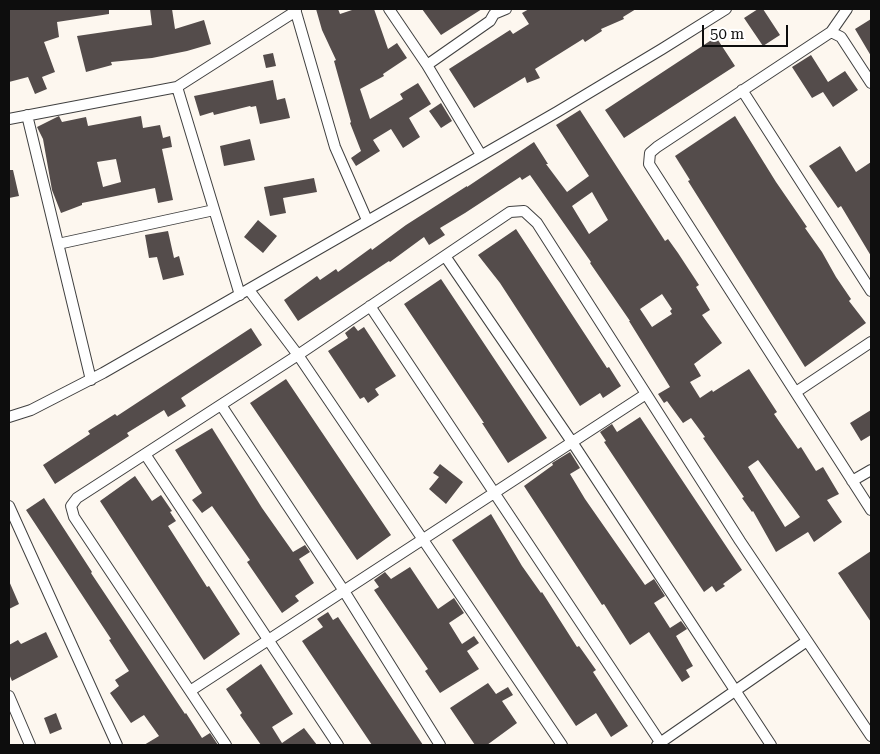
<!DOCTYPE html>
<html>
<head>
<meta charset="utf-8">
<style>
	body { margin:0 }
	#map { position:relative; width:880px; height:754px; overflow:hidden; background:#fdf7ef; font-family:"Roboto Serif",serif }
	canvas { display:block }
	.frame { position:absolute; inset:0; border:10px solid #0d0d0d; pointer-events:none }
	.scale { position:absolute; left:702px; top:25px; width:86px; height:22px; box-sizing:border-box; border:2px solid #0d0d0d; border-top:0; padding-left:6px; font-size:15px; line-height:18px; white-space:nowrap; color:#0d0d0d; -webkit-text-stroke:4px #fff; paint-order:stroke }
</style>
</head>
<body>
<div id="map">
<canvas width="880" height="754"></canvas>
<div class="frame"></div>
<div class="scale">50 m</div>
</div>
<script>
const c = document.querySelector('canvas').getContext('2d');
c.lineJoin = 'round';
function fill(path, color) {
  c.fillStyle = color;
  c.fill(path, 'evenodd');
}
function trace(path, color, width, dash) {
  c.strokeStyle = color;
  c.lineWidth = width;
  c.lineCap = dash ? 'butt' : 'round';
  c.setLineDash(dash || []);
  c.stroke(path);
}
const building = new Path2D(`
	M9,9H109V14L57,22L59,37L44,42L55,72L42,77L47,89L35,94L28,77L9,82Z
	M150,9H172L175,29L204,20L211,44L187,51L152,58L111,62L112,65L86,72L77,36L152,25Z
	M316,9H338L340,14L355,9H374L388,49L397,43L407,58L383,74L384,76L360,89L370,119L403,99L400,94L418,83L431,104L409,118L420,137L403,148L391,129L373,140L380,151L356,166L351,158L361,151L350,123L351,122L334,61L336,60L322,30Z
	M422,9H482L441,35Z
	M529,9H636L623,17L624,19L601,29L602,31L585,42L583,39L535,69L540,78L527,83L525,77L474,108L449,69L510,30L513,34L529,24L522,13Z
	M758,9H763L780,35L763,46L744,18Z
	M871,19V56L855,29Z
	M716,37L735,66L624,138L605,110Z
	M273,53L276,66L266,68L263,55Z
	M811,55L828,82L845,71L858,90L833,107L823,92L812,98L792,67Z
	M273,80L277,100L285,98L290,118L260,124L256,106L251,107L250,106L214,115L213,112L200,116L194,96Z
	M441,103L452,121L441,128L429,111Z
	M580,110L665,241L668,239L678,253L699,285L696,287L710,310L702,315L722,343L694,364L701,376L690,382L700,398L712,390L713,392L749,369L777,412L774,414L798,449L801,447L816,471L823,467L839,494L827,500L842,522L814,542L808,532L776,552L753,511L752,512L742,498L744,497L703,438L705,437L691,418L683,423L667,401L664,403L658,394L670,387L629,321H630L590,263L591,262L530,175L522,180L520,177L465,213L440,228L445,235L429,245L424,237L390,262L389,261L298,321L284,300L317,276L320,280L336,269L338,272L371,248L372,250L406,225L467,186V187L534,142L548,164H546L567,192L589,176L556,125ZM592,192L608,220L589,234L572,206ZM662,294L672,309L670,311L672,314L652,327L640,309ZM758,460L800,517L785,527L748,467Z
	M59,116L62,122L86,117L88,126L141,116L143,128L160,125L163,138L170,136L172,147L162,149L173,200L158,203L155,188L82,203V205L61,213L52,190L43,139L37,127ZM116,159L121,182L103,187L97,162Z
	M735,116L776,182L807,227L805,228L822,252L836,277L851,299L849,301L866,323L805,367L688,181L690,180L675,156Z
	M250,139L255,160L224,166L220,146Z
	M840,146L856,172L871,162V256L841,206L838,208L809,166Z
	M9,170H13L19,196L9,198Z
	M314,178L317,192L283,198L286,213L270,216L264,187Z
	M258,220L277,236L263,253L244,237Z
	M516,229L607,368L609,367L621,386L603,398L600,393L580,406L500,283L478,255Z
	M168,231L174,258L179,256L184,275L163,280L157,257L149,258L145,235Z
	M441,279L547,438L508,463L482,423H484L404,304Z
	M354,326L358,331L364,327L396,376L375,389L379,395L368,403L364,397L360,399L328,351L348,338L345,333Z
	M251,328L262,345L181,398L186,406L168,417L164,410L127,433L129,436L55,484L43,465L90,434L88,431L115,414L117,416Z
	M286,379L391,535L357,560L250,403Z
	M871,410V435L861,441L850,423Z
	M640,417L742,570L723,584L725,586L716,592L712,586L704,592L604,442L606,441L600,432L612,424L617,432Z
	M212,428L262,508L293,552L305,545L310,552L299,559L314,583L295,596L299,601L282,613L247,562L250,560L212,506L202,513L192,500L202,493L175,450Z
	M570,452L580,468L570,474L585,499L645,585L654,579L665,596L654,603L670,628L681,621L687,629L676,636L693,666L686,670L690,677L682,682L649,632L630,645L604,604L602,605L524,486L553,465L552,463Z
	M440,464L463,482L446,504L429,489L439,477L433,473Z
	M135,476L152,501L161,495L172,511L170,512L176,521L168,526L207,587L209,586L240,634L204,660L100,501Z
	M44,498L92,572L91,573L185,714L186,713L202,738L210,733L218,745H144L159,736L144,715L131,723L110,693L119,686L115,680L129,671L109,640L111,639L26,510Z
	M491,514L522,566L541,593L542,592L577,647L579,646L596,670L593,672L628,726L611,737L596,713L576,726L452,540Z
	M871,551V622L838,573Z
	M410,567L438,609L454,598L464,613L449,623L462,644L474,636L479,643L467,651L479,669L440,693L425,671L428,669L374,590L379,587L374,580L385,572L391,579Z
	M9,581L19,604L9,609Z
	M328,612L333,620L338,617L423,745H372L302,641L323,627L317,619Z
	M46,632L58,657L12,681L9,674V645L18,640L21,644Z
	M261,664L293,714L272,727L282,743L304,728L317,745H261L240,715L242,713L226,689Z
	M488,683L496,694L508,687L513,695L502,701L517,723L487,745H475L450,708Z
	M56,713L62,729L50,734L44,718Z`);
const minor = new Path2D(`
	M295,9L335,147L367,220
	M389,9L427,65L481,155
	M831,32L847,9
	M427,65L490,21L494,14L506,9
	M871,83L841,37L831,32L657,147L650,153L649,164L871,510
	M177,87L240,295
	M742,90L871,291
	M27,115L91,380
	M9,119L177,87L296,11
	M58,244L214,210
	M445,256L572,442L771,745
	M249,290L298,355L562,745
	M370,306L662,745
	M796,392L871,342
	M221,405L344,591L440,745
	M9,417L31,410L103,373L557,112L662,49L726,9
	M145,454L338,745
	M852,481L871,470
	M9,506L117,745
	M190,691L646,394
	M9,696L30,745
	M226,745L74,517L71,506L77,498L298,355L510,212L524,211L537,223L740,541L871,736
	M657,745L807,641`);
fill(building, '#544c4b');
trace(minor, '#404040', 12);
trace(minor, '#fff', 10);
</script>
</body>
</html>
